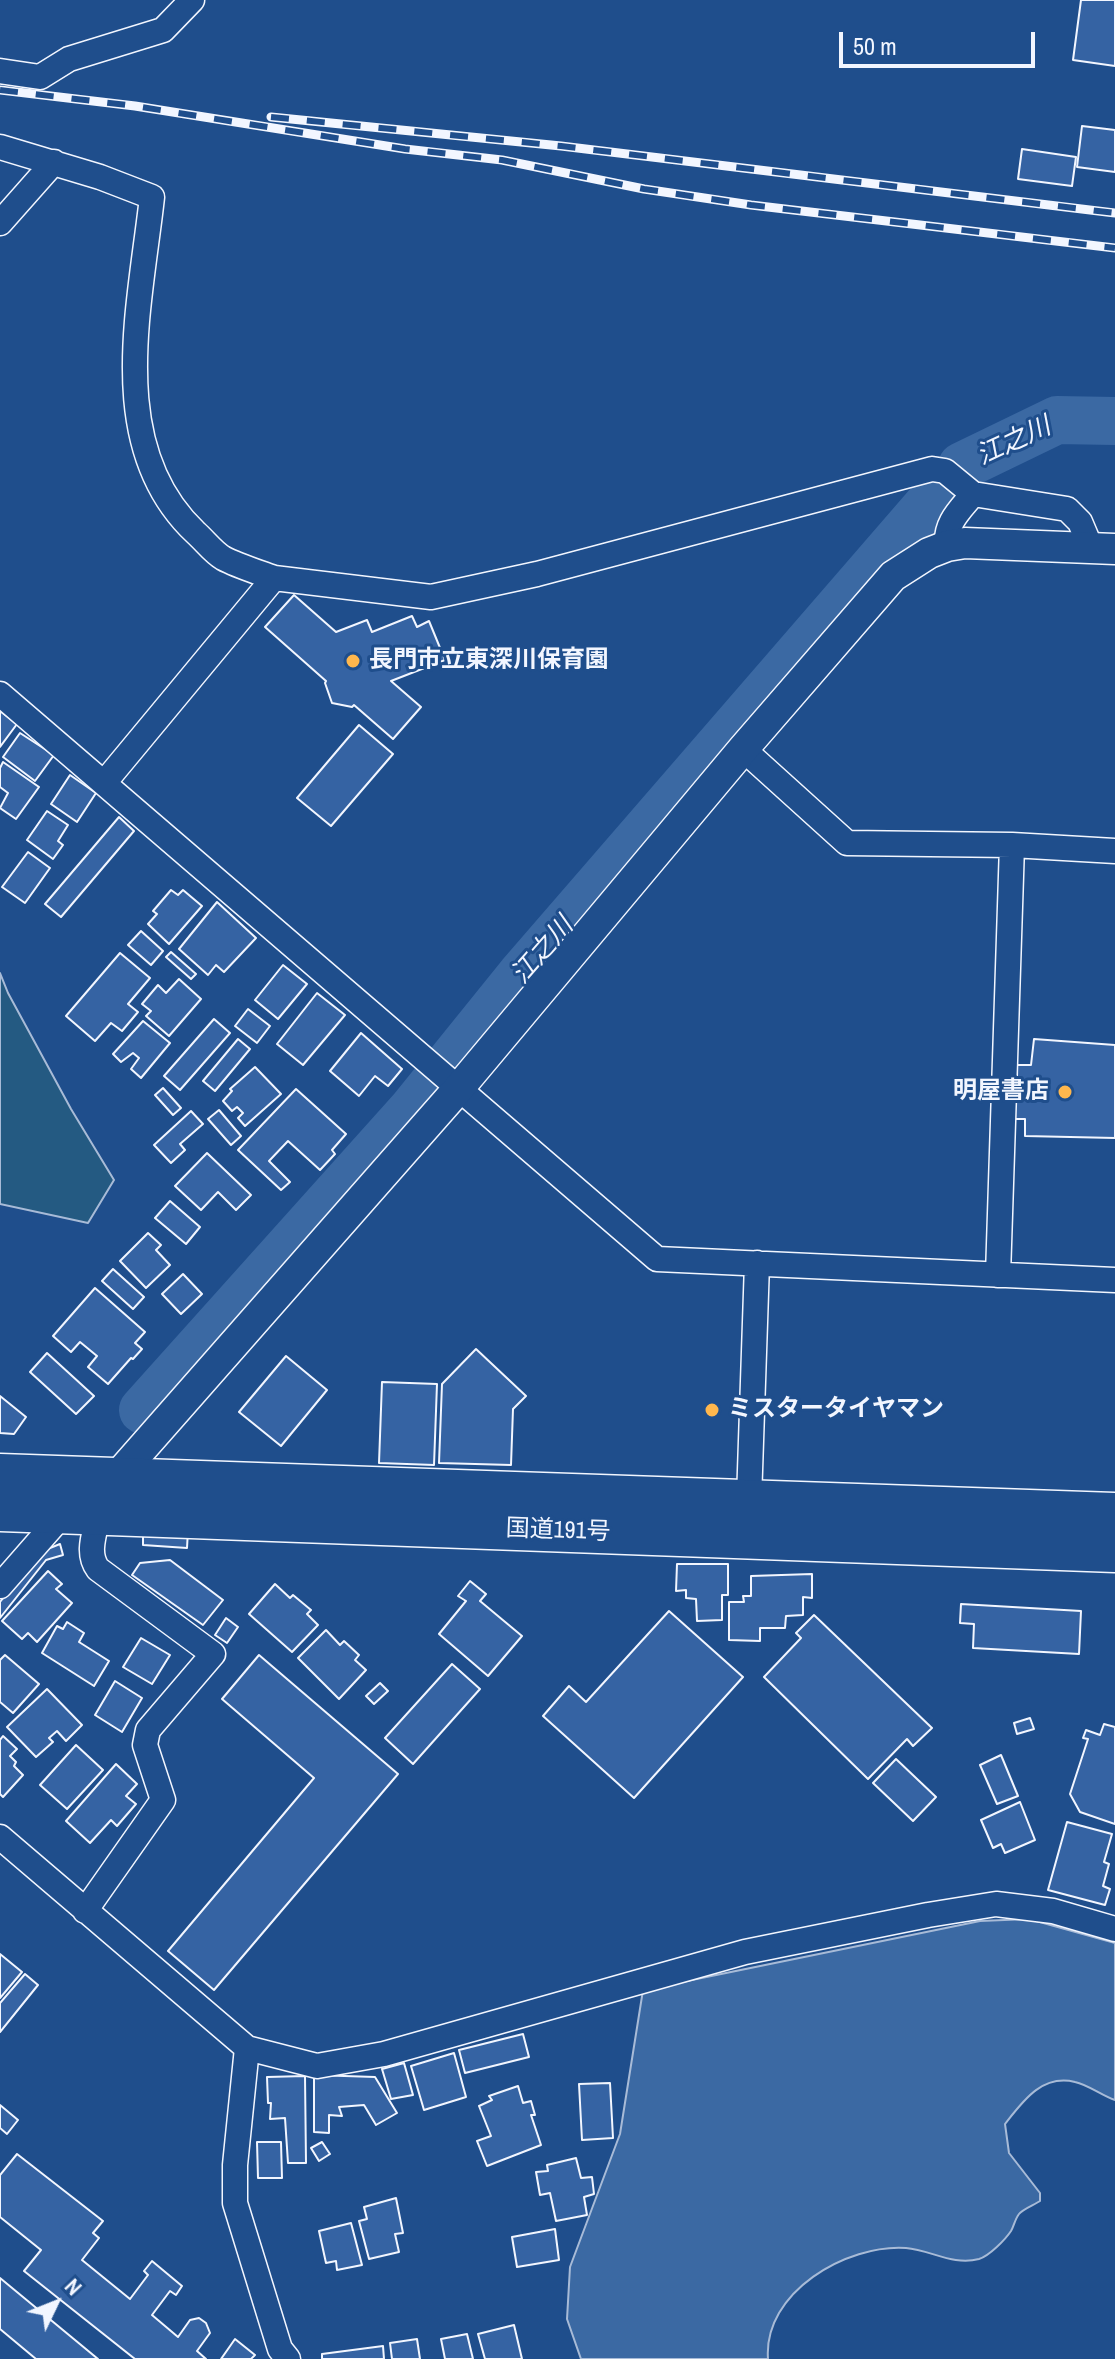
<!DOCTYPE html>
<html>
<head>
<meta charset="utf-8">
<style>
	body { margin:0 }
	#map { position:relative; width:1115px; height:2359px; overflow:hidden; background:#1f4e8c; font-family:"Archivo Narrow",sans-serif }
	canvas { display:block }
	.north { position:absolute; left:16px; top:2263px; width:80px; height:80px; -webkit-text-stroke:6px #1f4e8c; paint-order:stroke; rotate:47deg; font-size:22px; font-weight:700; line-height:32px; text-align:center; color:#f2f6ff }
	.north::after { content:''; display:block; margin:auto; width:28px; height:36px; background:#f2f6ff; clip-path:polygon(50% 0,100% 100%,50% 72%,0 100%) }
	.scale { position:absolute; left:839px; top:32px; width:196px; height:36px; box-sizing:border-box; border:4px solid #f2f6ff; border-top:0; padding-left:10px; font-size:24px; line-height:28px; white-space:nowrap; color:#f2f6ff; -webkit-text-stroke:6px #1f4e8c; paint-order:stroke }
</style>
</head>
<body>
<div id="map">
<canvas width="1115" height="2359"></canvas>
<div class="north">N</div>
<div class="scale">50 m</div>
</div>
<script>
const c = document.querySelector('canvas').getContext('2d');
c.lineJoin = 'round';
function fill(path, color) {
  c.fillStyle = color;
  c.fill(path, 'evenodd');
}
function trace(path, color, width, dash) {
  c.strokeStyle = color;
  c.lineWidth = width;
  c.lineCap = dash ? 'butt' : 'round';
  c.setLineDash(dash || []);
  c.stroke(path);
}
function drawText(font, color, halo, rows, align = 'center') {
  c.font = font + ' "Archivo Narrow","Noto Sans JP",sans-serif';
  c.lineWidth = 6;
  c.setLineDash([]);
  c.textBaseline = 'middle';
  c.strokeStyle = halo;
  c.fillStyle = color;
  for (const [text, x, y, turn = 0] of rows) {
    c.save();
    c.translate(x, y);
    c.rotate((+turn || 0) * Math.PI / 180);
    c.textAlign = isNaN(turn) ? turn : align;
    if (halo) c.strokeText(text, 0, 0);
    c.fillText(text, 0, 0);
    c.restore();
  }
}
const green = new Path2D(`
	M0,973L8,993L71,1109L114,1180L88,1223L0,1204Z`);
const water = new Path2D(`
	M1029,1919L1115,1943V2100C1102,2096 1089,2085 1075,2082C1042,2074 1023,2101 1005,2124L1009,2153L1040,2193V2201C1034,2205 1023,2209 1019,2214C1015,2219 1014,2226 1011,2231C1005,2240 989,2256 979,2259C953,2266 931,2250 906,2248C847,2244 763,2292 768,2359H581L567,2319L570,2267L620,2134L643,1990L980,1921Z`);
const river = new Path2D(`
	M962,466L1057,420L1115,421
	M143,1410L412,1110L521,975L941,490`);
const building = new Path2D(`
	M1081,0H1115V66L1073,60Z
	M1082,126L1115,130V172L1077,167Z
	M1022,149L1076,157L1072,186L1018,179Z
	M294,595L336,632L367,620L372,632L412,616L417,627L429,621L445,660L391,681L421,707L393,739L354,705L352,707L332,703L325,683L326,681L265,627Z
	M0,711L17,724L0,747Z
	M359,725L393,754L331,826L297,798Z
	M20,733L54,755L35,781L3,757Z
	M3,762L39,787L16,819L0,808L8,793L0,787V768Z
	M70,775L96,793L77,822L51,804Z
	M47,811L68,825L58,841L63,845L53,859L27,840Z
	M119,817L134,831L61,917L45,904Z
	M28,852L50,868L25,903L2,887Z
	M171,890L178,895L183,890L202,906L169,944L148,924L157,914L153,911Z
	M217,902L256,938L224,972L216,965L208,975L179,949Z
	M141,931L163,951L151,965L128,945Z
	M171,952L196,974L191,979L166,957Z
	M120,953L150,978L128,1004L138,1012L122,1031L111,1023L95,1041L66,1016Z
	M283,965L307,984L278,1019L255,1000Z
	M179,979L201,999L169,1036L146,1016L151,1011L142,1004L158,985L166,993Z
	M317,993L345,1015L303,1065L277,1044Z
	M248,1009L270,1026L257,1043L235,1026Z
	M214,1019L230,1033L180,1090L164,1076Z
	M143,1021L170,1043L141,1078L131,1069L139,1058L133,1053L121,1062L113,1054Z
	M361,1033L402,1069L388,1086L375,1076L359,1096L330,1071Z
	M238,1039L250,1049L215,1091L203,1081Z
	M1034,1039L1115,1045V1138L1025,1136V1119H1013L1017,1065H1031Z
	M255,1067L281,1094L245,1126L238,1118L243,1113L237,1107L232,1111L223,1101L232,1091L230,1089Z
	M163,1088L181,1108L173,1115L155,1095Z
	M296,1089L346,1134L332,1150L335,1154L320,1170L288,1141L269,1161L290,1182L281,1190L238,1150Z
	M219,1110L241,1136L231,1145L208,1119Z
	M191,1111L203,1124L180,1144L185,1150L171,1163L154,1145Z
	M207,1153L251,1195L236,1210L218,1192L201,1210L175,1186Z
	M170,1201L200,1227L186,1244L155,1218Z
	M148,1233L161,1245L156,1250L170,1265L146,1288L120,1261Z
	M113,1269L144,1297L133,1309L102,1281Z
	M183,1274L202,1294L181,1314L162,1294Z
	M95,1288L145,1332L135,1343L142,1349L133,1359L131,1358L108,1384L88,1367L97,1356L80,1342L71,1352L53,1336Z
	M476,1349L526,1396L513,1409L511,1465L439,1463L442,1384Z
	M47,1353L94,1396L76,1414L30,1372Z
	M286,1356L327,1390L281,1446L239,1412Z
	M382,1382L437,1384L434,1465L379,1463Z
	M0,1396L26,1417L14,1434L0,1433Z
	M143,1528L188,1530L187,1548L143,1545Z
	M60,1544L63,1555L46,1560L0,1618V1602L40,1552Z
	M170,1560L223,1600L203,1625L132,1575L140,1563Z
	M677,1564H728V1595H722V1620L697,1621L696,1599L686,1598V1590L676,1591Z
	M48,1571L62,1584L56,1589L72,1603L37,1642L28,1633L22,1639L2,1621Z
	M812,1574V1598L803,1597V1615L786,1616L785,1628H760V1641L729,1640V1602H744L743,1596H751V1576Z
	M470,1581L486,1594L480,1601L522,1636L488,1676L439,1634L466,1601L458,1596Z
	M275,1584L290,1598L293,1595L311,1610L307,1614L318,1625L292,1652L249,1614Z
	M961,1604L1081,1611L1079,1654L973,1648L974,1624L960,1623Z
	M669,1611L743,1677L634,1798L543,1716L569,1686L586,1702Z
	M814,1615L932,1728L913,1746L907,1739L868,1779L764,1677L801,1638L796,1633Z
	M226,1618L238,1627L227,1643L215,1635Z
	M67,1622L84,1633L79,1642L109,1661L94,1686L42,1653L57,1626L63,1629Z
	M326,1630L340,1645L344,1641L359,1655L355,1660L366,1670L339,1699L298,1658Z
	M141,1638L170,1655L152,1684L123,1667Z
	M5,1655L39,1684L13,1713L0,1702V1660Z
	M259,1655L398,1774L214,1990L168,1951L314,1778L222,1699Z
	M452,1664L480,1689L413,1764L385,1738Z
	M115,1681L142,1698L122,1732L95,1715Z
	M380,1683L388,1691L374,1704L366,1696Z
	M47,1689L82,1725L66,1741L57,1731L49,1738L53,1742L36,1757L7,1727Z
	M1030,1718L1034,1729L1017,1734L1014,1723Z
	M1104,1724L1115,1727V1824L1080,1812L1070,1794L1088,1739L1083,1738L1086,1730L1100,1735Z
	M3,1736L17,1749L10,1756L16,1762L14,1766L23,1775L3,1797L0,1794V1740Z
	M76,1745L103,1770L67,1809L40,1785Z
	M1001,1755L1018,1796L997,1804L980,1765Z
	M896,1759L936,1797L913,1821L873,1783Z
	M116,1764L137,1784L126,1796L136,1804L117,1826L111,1820L90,1843L66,1821Z
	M1020,1802L1035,1840L1005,1853L1001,1844L993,1848L981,1820Z
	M1067,1822L1112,1834L1104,1862L1109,1864L1103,1886L1110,1889L1105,1905L1048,1890Z
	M0,1954L22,1972L0,1998Z
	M25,1974L38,1985L0,2032V2003Z
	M523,2034L529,2057L465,2073L459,2050Z
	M454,2053L466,2097L424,2110L411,2066Z
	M404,2063L413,2095L391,2099L382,2069Z
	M314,2075L375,2077L397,2113L376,2125L364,2105L339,2107L342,2116L329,2115V2133L314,2132Z
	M305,2076L306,2163H288L285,2118L270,2119L271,2103H268L267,2077Z
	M610,2083L613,2138L582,2140L579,2084Z
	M518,2086L523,2103L531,2101L535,2115H531L541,2145L487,2166L477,2141L491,2136L479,2106L492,2100L489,2096Z
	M0,2105L18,2120L7,2134L0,2128Z
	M257,2142H281L282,2178H258Z
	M322,2142L330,2154L319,2161L311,2148Z
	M17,2154L103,2221L93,2233L99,2238L82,2260L130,2299L148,2275L144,2271L152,2261L182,2286L176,2295L170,2291L152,2315L178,2337L190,2320L199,2318L206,2323L210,2333L197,2351L206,2359H135L24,2271L41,2250L0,2217V2175Z
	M576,2158L581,2178L592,2177L594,2194L584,2197L587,2215L556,2221L550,2193L540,2195L536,2172L548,2171L547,2165Z
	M396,2198L403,2233L395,2234L399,2252L369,2259L359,2221L367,2219L364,2207Z
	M351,2223L362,2265L337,2270L336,2261L326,2263L319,2231Z
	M555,2229L559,2260L517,2267L512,2237Z
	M0,2278L98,2359H36L0,2329Z
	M514,2325L522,2359H485L478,2334Z
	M467,2334L473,2359H445L441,2339Z
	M235,2339L255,2355L251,2359H221Z
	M417,2339L420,2359H392L390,2343Z
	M383,2346L384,2359H322V2354Z`);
const minor = new Path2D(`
	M0,71L40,77L69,59L163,30L192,0
	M0,147L100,177L152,197C140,307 104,447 196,533C205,541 213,552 223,558C238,566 258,572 274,578L104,783
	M0,223L54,162
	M947,546C945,523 959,511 973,494
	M274,578L431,597L537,574L932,469L945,471L973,494L1067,509L1080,522L1091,548
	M0,694L657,1259L1115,1280
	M743,749L847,843L1012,845L1115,851
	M998,1275L1012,845
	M749,1500L757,1263
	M0,1586L63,1514
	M0,1837L247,2048L317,2066L384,2054L745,1952L928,1915L996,1904L1053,1911L1115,1929
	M85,1911L163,1800L145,1745L148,1730L213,1654L98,1569C86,1553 95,1533 98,1516
	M247,2048L235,2165V2203L280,2349L288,2359`);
const tertiary = new Path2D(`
	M109,1492L116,1478L459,1088L743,749L893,576L929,553L947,546L965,543L1115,549`);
const trunk = new Path2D(`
	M0,1474L1115,1513
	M0,1511L1115,1552`);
const rail = new Path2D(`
	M0,90L135,106L405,149L502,160L644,189L751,205L1115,248
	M271,117L561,146L1115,213`);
const markers = [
	[353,661,8,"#ffb74d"],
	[1065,1092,8,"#ffb74d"],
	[712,1410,8,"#ffb74d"]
];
const poiNames = [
	["長門市立東深川保育園",369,661],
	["明屋書店",1049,1092,"right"],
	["ミスタータイヤマン",728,1410]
];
const streetNames = [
	["国道191号",558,1531,2]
];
const waterNames = [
	["江之川",1014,442,-25],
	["江之川",543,951,-49]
];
fill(green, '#245a82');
trace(green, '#a8bbd7', 2);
fill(water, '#3b69a3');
trace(water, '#a8bbd7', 2);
trace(river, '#3b69a3', 48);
fill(building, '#3563a3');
trace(building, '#f2f6ff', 2);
trace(minor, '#f2f6ff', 27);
trace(tertiary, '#f2f6ff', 33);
trace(trunk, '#f2f6ff', 43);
trace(minor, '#1f4e8c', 24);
trace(tertiary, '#1f4e8c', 30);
trace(trunk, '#1f4e8c', 40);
trace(rail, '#f2f6ff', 9);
trace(rail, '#1f4e8c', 6, [18]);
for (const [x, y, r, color] of markers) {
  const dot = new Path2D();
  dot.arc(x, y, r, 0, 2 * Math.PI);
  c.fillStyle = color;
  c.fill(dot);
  trace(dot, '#1f4e8c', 3);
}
drawText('bold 24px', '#f2f6ff', '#1f4e8c', poiNames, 'left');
drawText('24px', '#f2f6ff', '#1f4e8c', streetNames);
drawText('italic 26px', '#f2f6ff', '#1f4e8c', waterNames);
</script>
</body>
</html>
